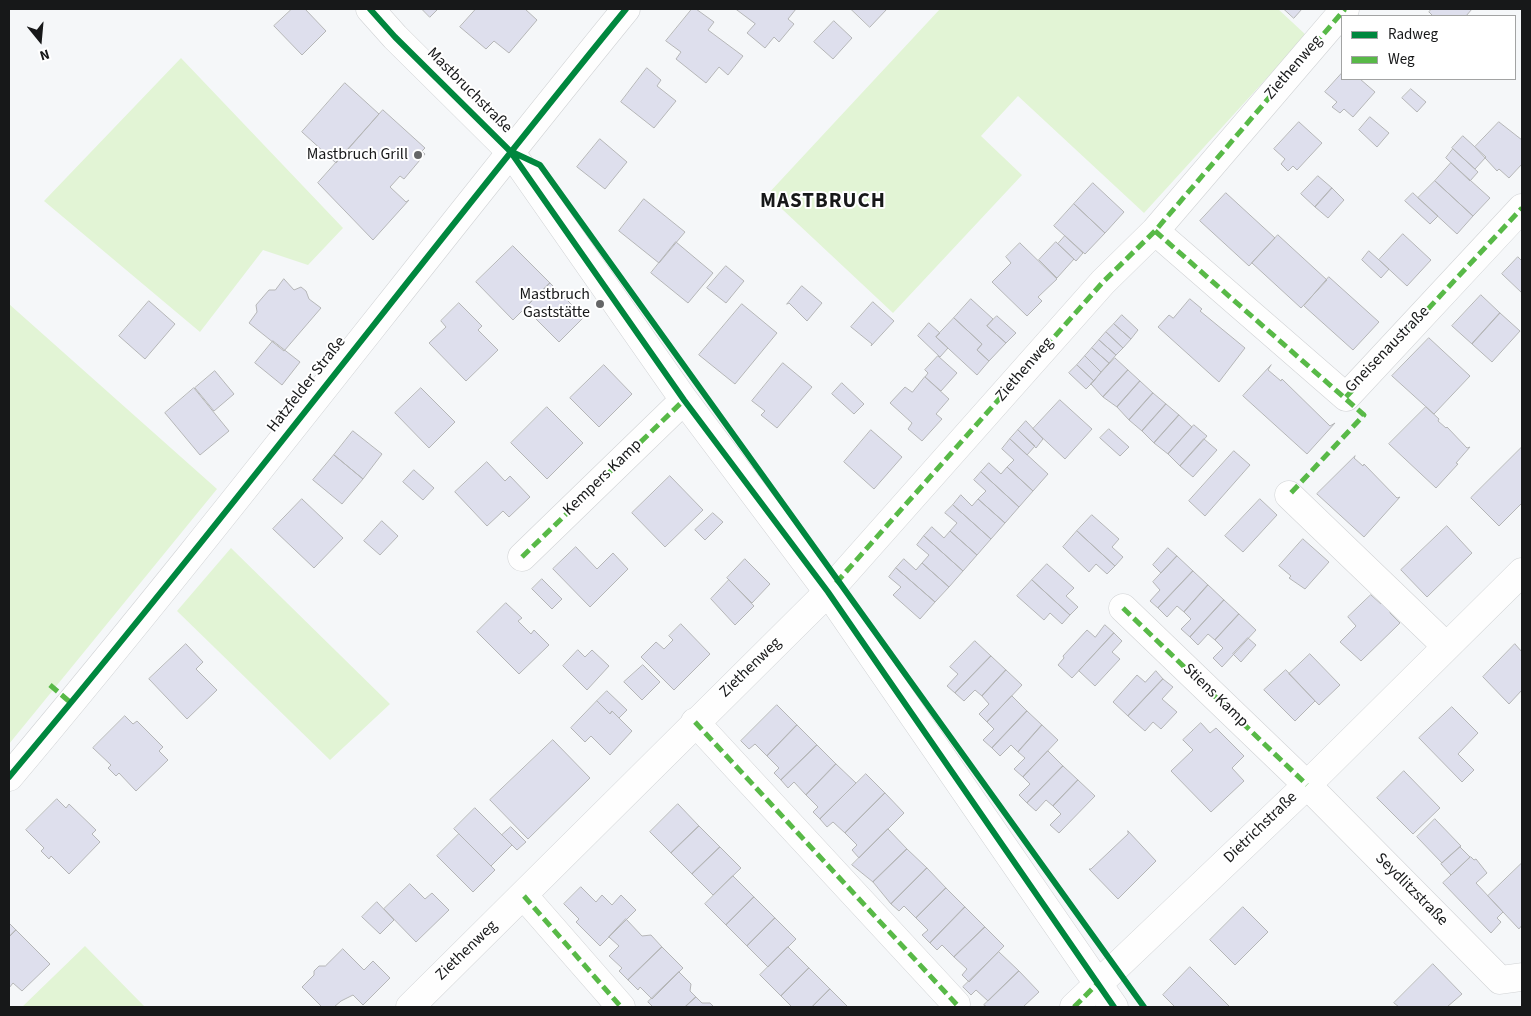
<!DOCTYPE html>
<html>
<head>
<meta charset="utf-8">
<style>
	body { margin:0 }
	#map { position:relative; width:1531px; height:1016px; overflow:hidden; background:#f5f7f9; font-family:"Source Sans 3",sans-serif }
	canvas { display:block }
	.frame { position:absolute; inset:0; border:10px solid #171819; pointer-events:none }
	.legend { position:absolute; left:1341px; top:15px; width:175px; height:65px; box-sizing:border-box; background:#fff; border:1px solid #a2a3a3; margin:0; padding:6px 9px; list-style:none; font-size:15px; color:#171819 }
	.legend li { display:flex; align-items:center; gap:10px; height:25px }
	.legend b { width:25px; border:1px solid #a2a3a3 }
	.north { position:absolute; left:15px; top:15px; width:50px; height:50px; -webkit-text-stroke:4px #fff; paint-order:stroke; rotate:163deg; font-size:14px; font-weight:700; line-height:20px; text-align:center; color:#171819 }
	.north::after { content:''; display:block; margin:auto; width:18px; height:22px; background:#171819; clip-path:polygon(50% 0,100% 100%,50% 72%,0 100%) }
</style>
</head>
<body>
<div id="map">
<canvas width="1531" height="1016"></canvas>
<div class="frame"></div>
<ul class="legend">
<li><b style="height:6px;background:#00873e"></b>Radweg</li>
<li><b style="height:6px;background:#58b947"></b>Weg</li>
</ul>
<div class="north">N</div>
</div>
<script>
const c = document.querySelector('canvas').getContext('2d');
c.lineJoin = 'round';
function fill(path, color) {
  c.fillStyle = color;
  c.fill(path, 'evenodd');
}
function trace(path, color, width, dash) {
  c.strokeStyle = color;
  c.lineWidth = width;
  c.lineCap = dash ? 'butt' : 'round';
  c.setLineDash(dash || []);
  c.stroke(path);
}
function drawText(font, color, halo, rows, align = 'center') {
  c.font = font + ' "Source Sans 3",sans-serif';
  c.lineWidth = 4;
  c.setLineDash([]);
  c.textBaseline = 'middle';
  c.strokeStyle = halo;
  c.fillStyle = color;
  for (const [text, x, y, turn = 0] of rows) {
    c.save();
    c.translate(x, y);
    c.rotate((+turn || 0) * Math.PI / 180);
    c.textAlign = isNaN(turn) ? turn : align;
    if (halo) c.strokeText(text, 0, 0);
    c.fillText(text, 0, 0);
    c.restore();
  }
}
const green = new Path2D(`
	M940,9H1278L1306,35L1144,213L1018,96L981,136L1022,175L893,313L767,195Z
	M181,58L343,228L308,265L263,250L200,332L44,201Z
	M9,304L217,489L9,744Z
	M231,548L390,704L330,760L177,611Z
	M85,946L145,1007H22Z`);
const building = new Path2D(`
	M292,9H305L326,31L302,55L274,26Z
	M422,9H438L430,17Z
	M476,9H525L537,20L509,53L494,41L486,49L460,27Z
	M692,9H696L714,22L708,30L743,56L728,75L719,67L706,83L676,59L681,52L666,41Z
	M736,9H796L788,19L794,24L779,42L774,37L765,48L747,33L755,24Z
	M851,9H887L870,27Z
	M1284,9H1302L1294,18Z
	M1432,9H1472L1466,16H1433L1429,12Z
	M834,21L852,38L833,59L814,42Z
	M647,68L661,80L657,86L676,101L654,128L621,102Z
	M1342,73V79H1360L1375,92L1353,117L1344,109L1340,113L1332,107L1337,102L1325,92Z
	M345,83L379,114L336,163L302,132Z
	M1411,89L1426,102L1417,112L1402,98Z
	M383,110L425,148L422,151L425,154L404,179L400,176L390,187L406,202L409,200L373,240L318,183Z
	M1370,117L1389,133L1377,147L1359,130Z
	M1299,122L1322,143L1297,170L1293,166L1288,171L1281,164L1285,159L1274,149Z
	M1499,122L1522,140V164L1509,178L1499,169L1497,171L1475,147Z
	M1463,136L1486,157L1475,169L1452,148Z
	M600,139L627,162L605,189L577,167Z
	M1453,149L1478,172L1470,181L1446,158Z
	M1451,163L1490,198L1473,216L1435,181Z
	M1318,176L1332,188L1315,207L1301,194Z
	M1435,181L1473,216L1457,234L1418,198Z
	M1093,183L1124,212L1105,233L1074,204Z
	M1332,188L1344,200L1328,218L1315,207Z
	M1226,193L1275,238L1249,266L1200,221Z
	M1413,193L1438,216L1430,224L1405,201Z
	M644,199L685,232L659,263L619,231Z
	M1074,204L1105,233L1085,254L1054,226Z
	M1403,234L1431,260L1407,286L1379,260Z
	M1278,235L1327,280L1301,308L1252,263Z
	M1065,236L1083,253L1076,261L1058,244Z
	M676,242L713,273L688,303L651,273Z
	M1056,242L1074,259L1057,278L1039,260Z
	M1020,243L1057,279L1038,297L1042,301L1027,316L992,282L1011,263L1006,257Z
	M513,246L550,283L513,320L476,282Z
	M1369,251L1389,269L1381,278L1362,260Z
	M1518,257L1522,261V293L1502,274Z
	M726,266L744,281L726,303L707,288Z
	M1329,277L1379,322L1353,350L1304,306Z
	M284,279L294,290L301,287L306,291L309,299L321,308L284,351L249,323L257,312L256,305L269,290H275Z
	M550,283L584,317L559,342L525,308Z
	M802,286L822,303L807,321L789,303L787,304Z
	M1481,295L1500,313L1472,344L1452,326Z
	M971,299L993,319L987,326L1006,343L989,361L977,350L982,344L954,318Z
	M1190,299L1202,309L1200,311L1245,348L1219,382L1158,327L1169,315L1173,318Z
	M149,301L175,324L145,359L119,336Z
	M873,302L894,321L871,346L872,344L851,327Z
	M459,303L482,326L478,330L498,350L466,381L429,343L446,327L441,321Z
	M742,304L777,333L735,384L699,355Z
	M1500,313L1520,331L1492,362L1472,344Z
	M1122,315L1138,330L1131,339L1114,324Z
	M997,316L1016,333L1006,343L987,326Z
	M954,318L982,344L977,350L989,361L977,375L936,337Z
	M929,323L940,333L936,337L948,348L940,357L918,336Z
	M1114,324L1131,339L1123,348L1106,332Z
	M1106,332L1123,348L1116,355L1099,340Z
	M1429,338L1470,376L1434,414L1392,376Z
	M1099,340L1116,355L1109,363L1092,348Z
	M273,341L300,362L282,385L255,363Z
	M1092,348L1109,363L1101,372L1085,356Z
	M938,356L957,373L941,391L925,377L928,373L925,370Z
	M1085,356L1101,372L1094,381L1077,365Z
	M1115,358L1128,370L1103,397L1091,384Z
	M783,363L812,387L777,428L761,415L765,411L752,401Z
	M604,365L632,394L599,427L570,398Z
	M1077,365L1094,381L1086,389L1069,373Z
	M1271,365L1268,370L1281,381L1282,379L1330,426L1335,423L1307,454L1243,396Z
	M1128,370L1140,381L1117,407L1103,397Z
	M215,371L234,394L214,411L195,388Z
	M925,377L949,399L936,414L942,419L922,441L908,429L912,423L890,403L905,387L912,392Z
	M1140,381L1153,393L1129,420L1117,407Z
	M842,383L864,404L854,414L832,394Z
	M194,388L229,431L200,455L165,413Z
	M421,388L455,422L429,448L395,413Z
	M1153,393L1166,404L1142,431L1129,420Z
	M1060,400L1092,429L1065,459L1033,429Z
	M1166,404L1179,415L1154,443L1142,431Z
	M547,407L583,443L547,479L511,443Z
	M1426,407L1439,419L1438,421L1446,428L1447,427L1467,448L1470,447L1456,463L1458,464L1436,488L1389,444Z
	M1179,415L1192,427L1168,454L1154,443Z
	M1026,421L1043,439L1036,448L1018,430Z
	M1194,425L1207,436L1180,466L1168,454Z
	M1109,429L1129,447L1120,456L1100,438Z
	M871,430L902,457L874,489L844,462Z
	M1018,430L1035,446L1027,455L1010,439Z
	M353,431L382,454L363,479L334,455Z
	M1010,439L1048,474L1033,491L1007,467L1014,460L1002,449Z
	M1204,439L1217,450L1193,477L1180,466Z
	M1522,447V503L1499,526L1471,498Z
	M1234,451L1250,465L1205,516L1189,501Z
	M334,455L363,479L342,504L313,480Z
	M1355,456L1354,458L1363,466L1364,464L1397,498L1400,497L1364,537L1317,494Z
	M487,462L505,481L510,476L530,497L509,517L503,511L487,526L455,492Z
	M989,463L1001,474L1007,467L1033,491L1019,507L981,472Z
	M414,470L434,488L423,500L403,482Z
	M981,472L1019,507L1005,523L978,499L986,491L974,480Z
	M670,476L703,510L665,547L632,513Z
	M961,495L972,506L978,499L1005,523L991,539L953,505Z
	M302,499L343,538L314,568L273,529Z
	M1260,499L1277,515L1243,552L1225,536Z
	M953,505L991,539L977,555L950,531L957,523L945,513Z
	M713,513L723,522L705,540L695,530Z
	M1092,515L1119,539L1112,547L1123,557L1115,566L1077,531Z
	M382,521L398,536L380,555L364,541Z
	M1447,526L1472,553L1427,597L1401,570Z
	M932,527L944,538L950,531L977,555L963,571L924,536Z
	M1077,531L1115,566L1107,574L1096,564L1089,572L1063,547Z
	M924,536L963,571L949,587L922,563L929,555L917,545Z
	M1303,539L1329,562L1305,589L1289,578L1291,576L1279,566Z
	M576,547L597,569L613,553L628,569L590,607L553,569Z
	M1168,548L1177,556L1161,573L1153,565Z
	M1177,556L1193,571L1158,608L1150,601L1160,590L1153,582Z
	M745,559L770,584L752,603L727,578Z
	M904,559L916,570L922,563L949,587L935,602L896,568Z
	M1047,564L1074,588L1066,596L1078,607L1070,615L1032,580Z
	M896,568L935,602L920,619L893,595L901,587L889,577Z
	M1193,571L1208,585L1184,612L1177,606L1167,617L1158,608Z
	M542,579L562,599L552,609L532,589Z
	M729,580L754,606L735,625L711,599Z
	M1032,580L1070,615L1062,624L1050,613L1044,620L1017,596Z
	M1208,585L1224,600L1190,637L1181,629L1191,619L1184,612Z
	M1371,595L1381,604L1385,600L1391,607L1390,613L1400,623L1361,661L1340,642L1356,626L1348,617Z
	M1224,600L1239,614L1215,640L1208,634L1198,645L1190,637Z
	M506,603L522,618L518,621L531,634L534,630L549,645L519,674L477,632Z
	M1239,614L1256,630L1222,667L1213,658L1223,648L1215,640Z
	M681,624L710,654L674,690L641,657L656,642L664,649L673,640L669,636Z
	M1105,625L1114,633L1072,678L1058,665L1064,658L1063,656L1087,630L1095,637Z
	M1114,633L1122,641L1112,652L1120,659L1095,686L1079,671Z
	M1248,638L1256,645L1241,662L1233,654Z
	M975,641L991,656L955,693L947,686L958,674L950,667Z
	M186,644L203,662L196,669L217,690L187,719L149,679Z
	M1515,644L1522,652V690L1509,704L1483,677Z
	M578,650L585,657L592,650L609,666L587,690L563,666Z
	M1310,654L1340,685L1319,705L1289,674Z
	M991,656L1006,670L982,696L975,690L964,701L955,693Z
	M643,665L660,682L642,700L624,682Z
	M1006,670L1022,685L987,722L979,714L989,704L982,696Z
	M1286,670L1315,701L1295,721L1264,690Z
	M1156,671L1163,679L1128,716L1113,702L1137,675L1145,682Z
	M1163,679L1173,687L1162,699L1177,712L1161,729L1153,722L1145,731L1128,716Z
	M607,691L627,710L619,718L612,711L610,714L597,701Z
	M1012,696L1027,711L992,748L983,740L994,729L987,722Z
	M597,701L610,714L612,711L632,731L610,755L591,736L585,742L571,728Z
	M777,705L797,725L767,756L755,744L749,749L741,741Z
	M1452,707L1478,733L1458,754L1474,770L1462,782L1419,738Z
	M1027,711L1042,725L1018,752L1011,745L1000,756L992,748Z
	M125,716L133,724L137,721L163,747L159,751L168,760L136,791L119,773L116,776L108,768L111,765L93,748Z
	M1201,723L1210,733L1216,728L1244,756L1232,768L1244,781L1211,812L1171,771L1193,750L1183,740Z
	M797,725L817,745L781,780L774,773L779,768L767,756Z
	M1042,725L1058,740L1023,777L1014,769L1025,758L1018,752Z
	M553,740L590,778L528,839L490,800Z
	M817,745L836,764L806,795L794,782L788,788L781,780Z
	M1048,751L1063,766L1027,803L1019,795L1030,784L1023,777Z
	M836,764L856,783L820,819L813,812L818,807L806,795Z
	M1063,766L1078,780L1053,806L1046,800L1036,811L1027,803Z
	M1404,771L1440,808L1413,834L1377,798Z
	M866,774L885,793L845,833L833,822L827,827L820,819Z
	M1078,780L1095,796L1059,833L1050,825L1061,814L1053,806Z
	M885,793L904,813L859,858L852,850L857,845L845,833Z
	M57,799L66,808L69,804L96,830L92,834L100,842L69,874L51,856L49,859L41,851L44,848L26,830Z
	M678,804L699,826L671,853L650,832Z
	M475,808L512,845L491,866L454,829Z
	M1435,819L1461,846L1442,863L1417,837Z
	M699,826L720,847L692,874L671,853Z
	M511,827L526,842L517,850L502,835Z
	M888,829L907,849L873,882L852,865Z
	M1128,831L1156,861L1118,899L1089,869H1091L1128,834Z
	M459,834L495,870L473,892L437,856Z
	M720,847L741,868L713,895L692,874Z
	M1460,847L1470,857L1451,875L1441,864Z
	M907,849L927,868L891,904L873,882Z
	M1471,857L1474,860L1476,859L1487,873L1476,883L1503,912L1497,918L1501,922L1491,933L1443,883Z
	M1522,863V925L1519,929L1488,896Z
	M927,868L946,888L916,918L904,906L899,911L891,904Z
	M733,876L754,897L726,925L705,904Z
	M410,884L425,899L432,893L449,910L416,942L384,909Z
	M581,887L596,902L602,895L612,905L621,895L636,910L600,946L576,922L579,919L564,904Z
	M946,888L965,907L930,943L922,935L928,930L916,918Z
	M754,897L775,918L747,946L726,925Z
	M377,902L394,920L380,934L362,917Z
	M965,907L985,927L954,957L942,945L937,950L930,943Z
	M1243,907L1268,932L1235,965L1210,940Z
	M775,918L796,939L768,967L747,946Z
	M626,919L642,936L651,935L662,947L628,980L619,971L622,968L609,956L619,946L609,937Z
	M9,923L16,930L9,937Z
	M985,927L1004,946L969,982L962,975L967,969L954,957Z
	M16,930L50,964L22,991L13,983L9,988V937Z
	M662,947L683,968L652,999L640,987L638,990L628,980Z
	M788,947L809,968L781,996L760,975Z
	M343,949L364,970L373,961L390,978L363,1005L353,995L341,1001L334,1007H322L302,987L314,975V971L319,966H325Z
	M999,952L1019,971L988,1001L976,990L971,995L963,987Z
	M1433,964L1462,994L1447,1007H1399L1394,1003Z
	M1190,967L1230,1007H1175L1163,995Z
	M809,968L830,989L812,1007H792L781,996Z
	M1019,971L1039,992L1023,1007H987L984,1005Z
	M679,972L691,984L690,991L696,997L685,1007H653L648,1002Z
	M830,989L848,1007H812Z
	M696,997L702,1003H710L714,1007H685Z`);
const minor = new Path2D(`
	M370,9L395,37L510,151L684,400L828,592L1114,1007
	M1155,231L1346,397L1522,208
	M1289,495L1446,646
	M522,557L684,400
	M1123,608L1307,785L1500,980L1522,977
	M695,722L956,1004
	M524,896L621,1007
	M410,1007L828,592L1103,282L1155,231L1345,9
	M1074,1007L1307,785L1522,572`);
const tertiary = new Path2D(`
	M9,777C220,526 419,263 626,9`);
const quiet = new Path2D(`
	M1155,231L1364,415L1289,495
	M1346,397L1522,208
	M522,557L684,400
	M836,583L1103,282L1155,231L1345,9
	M1123,608L1307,785
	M50,685L71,703
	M695,722L959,1007
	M524,896L621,1007
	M1074,1007L1098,983`);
const cycleway = new Path2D(`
	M370,9L395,37L510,151L684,400L828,592L1114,1007
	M510,151L540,165L1144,1007
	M9,777C220,526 419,263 626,9`);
const markers = [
	[418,155,5,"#656667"],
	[600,304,5,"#656667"]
];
const streetNames = [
	["Ziethenweg",1294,68,-49],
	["Mastbruchstraße",469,91,45],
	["Gneisenaustraße",1388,350,-46],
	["Ziethenweg",1025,370,-49],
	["Hatzfelder Straße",307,385,-52],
	["Kempers Kamp",603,478,-44],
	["Ziethenweg",751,668,-44],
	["Stiens Kamp",1215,696,44],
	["Dietrichstraße",1261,828,-44],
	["Seydlitzstraße",1411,890,45],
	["Ziethenweg",467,951,-44]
];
const poiNames = [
	["Mastbruch Grill",408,155],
	["Mastbruch",590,295],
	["Gaststätte",590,313]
];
const districtNames = [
	["MASTBRUCH",823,202]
];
fill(green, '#e2f4d5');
fill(building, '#dedfed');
trace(building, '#b5b6b7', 1);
trace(minor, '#d0d2d4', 29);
trace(tertiary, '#d0d2d4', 29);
trace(minor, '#fefefe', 28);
trace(tertiary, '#fefefe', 28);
trace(quiet, '#58b947', 5, [10, 5]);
trace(cycleway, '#00873e', 6);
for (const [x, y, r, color] of markers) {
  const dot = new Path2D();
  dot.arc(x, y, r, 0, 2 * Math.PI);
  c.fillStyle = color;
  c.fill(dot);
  trace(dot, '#fff', 2);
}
drawText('16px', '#171819', '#fff', streetNames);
drawText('16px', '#171819', '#fff', poiNames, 'right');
c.letterSpacing = '1px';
drawText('bold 21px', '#171819', '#fff', districtNames);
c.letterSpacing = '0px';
</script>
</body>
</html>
